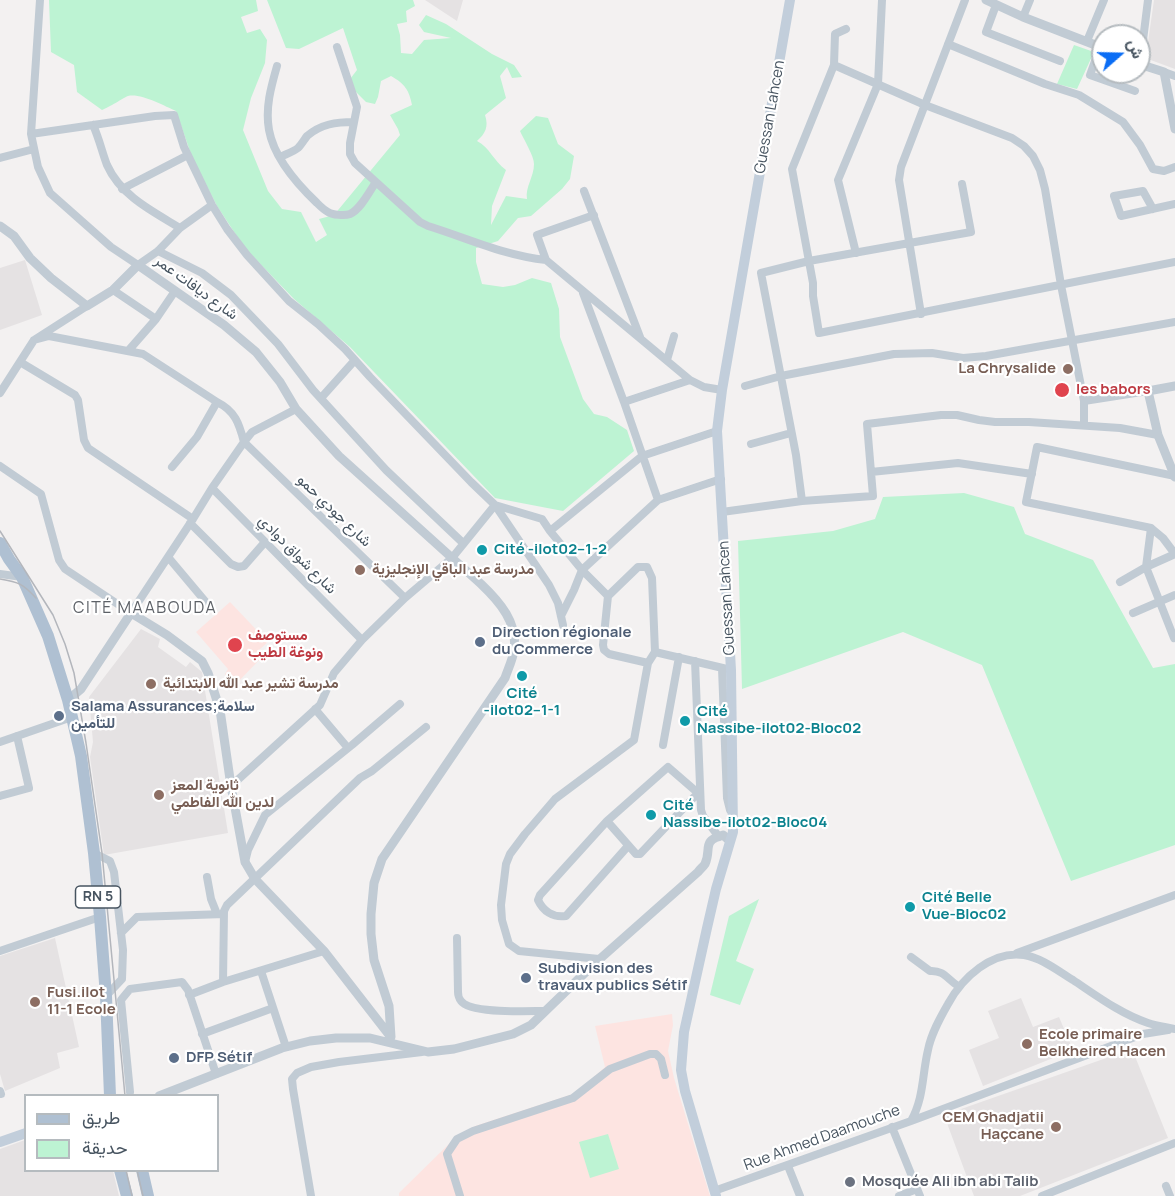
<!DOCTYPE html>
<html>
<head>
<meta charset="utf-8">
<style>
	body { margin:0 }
	#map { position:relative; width:1175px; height:1196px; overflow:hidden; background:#f3f1f1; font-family:Manrope,Vazirmatn,sans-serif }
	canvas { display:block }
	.legend { position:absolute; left:24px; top:1094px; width:195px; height:78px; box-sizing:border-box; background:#fff; border:2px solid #b5bbbf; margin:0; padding:8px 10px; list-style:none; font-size:18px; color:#475460 }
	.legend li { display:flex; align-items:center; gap:12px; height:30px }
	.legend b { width:30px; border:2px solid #b5bbbf }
	.north { position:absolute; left:1091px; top:24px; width:60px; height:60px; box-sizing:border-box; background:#fff; border:2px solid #b5bbbf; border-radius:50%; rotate:70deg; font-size:16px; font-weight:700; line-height:24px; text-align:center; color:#475460 }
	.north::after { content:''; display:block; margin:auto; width:21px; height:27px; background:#0a6df5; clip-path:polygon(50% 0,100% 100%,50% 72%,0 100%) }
</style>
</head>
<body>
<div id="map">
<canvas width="1175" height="1196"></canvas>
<ul class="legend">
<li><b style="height:8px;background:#afc0d2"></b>طريق</li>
<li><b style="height:16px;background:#bdf3d3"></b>حديقة</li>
</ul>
<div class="north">ش</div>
</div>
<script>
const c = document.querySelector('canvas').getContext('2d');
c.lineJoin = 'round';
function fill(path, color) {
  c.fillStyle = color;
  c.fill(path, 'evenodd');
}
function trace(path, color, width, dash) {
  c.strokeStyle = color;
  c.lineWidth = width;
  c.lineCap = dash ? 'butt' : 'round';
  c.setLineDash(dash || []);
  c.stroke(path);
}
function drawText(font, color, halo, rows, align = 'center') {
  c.font = font + ' Manrope,Vazirmatn,sans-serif';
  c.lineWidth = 4.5;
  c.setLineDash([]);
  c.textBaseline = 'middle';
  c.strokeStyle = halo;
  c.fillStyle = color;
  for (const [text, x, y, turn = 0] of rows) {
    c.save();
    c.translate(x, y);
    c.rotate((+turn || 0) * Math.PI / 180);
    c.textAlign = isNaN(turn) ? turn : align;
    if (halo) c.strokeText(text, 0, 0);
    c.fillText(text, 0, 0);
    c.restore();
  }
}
const education = new Path2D(`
	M425,0H463L457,21Z
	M1154,0H1175V69L1148,59L1146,56Z
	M25,260L42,315L0,330V268Z
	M141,629L160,639L158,647L186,667L190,662L202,672L228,833L104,855L90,757L93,742L89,697Z
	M55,938L79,1047L57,1053L60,1068L5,1091L0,1074V956Z
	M1021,998L1033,1027L1059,1017L1073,1050L983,1086L969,1050L999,1038L988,1011Z
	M1132,1049L1168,1138L1020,1196H974L944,1115Z
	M25,1140L26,1170L113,1171L119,1196H0V1149Z`);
const medical = new Path2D(`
	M230,602L268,642L260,649L265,654L235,685L225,674L228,669L196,632Z
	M672,1014L673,1025L668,1051L674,1078L710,1196H399V1193L457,1136L475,1126L576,1093L605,1067L595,1026Z`);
const green = new Path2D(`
	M49,0H256L258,11L241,17L247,33L260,29L267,40L265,63L251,98L243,130L268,191L282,209L301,212L316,242L327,235L319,219L334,215L400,135L398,129L390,115L412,105C409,90 405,84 391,76L381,81L378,97L375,104L366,102L347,83L357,70L343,28L299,49L286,48L267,0H413L415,6L406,11L407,22L397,24L400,35L401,53L412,54L424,40L451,38L424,32L419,25L426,15L446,24L492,54L514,65L522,77L512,78L507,67L500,76L506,98L485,115C489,127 485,134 477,141C490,148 493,160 506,170L492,206L491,225L506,196L527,199C525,187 534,177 534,164C534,156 524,140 520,131L536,116L548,118L558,144L574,156L570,179L562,189L531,216L518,218L498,241L476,248V262L482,284L503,287L515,285L532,278L551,283L559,309L560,337L583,399L594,414L607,417L627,430L634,451L563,511L495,498L350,347L294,299L244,247L217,206L192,157L176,111C164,106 141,93 128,96C125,97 108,108 102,110L77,92L74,65L51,52Z
	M1074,45L1094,52L1077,89L1057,84Z
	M964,493L1014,507L1025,534L1093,560L1153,668L1175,664V845L1071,881L982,665L903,632L742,689L738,541L833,531L875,519L883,497Z
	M759,899L736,961L754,969L740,1005L710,995L729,916Z
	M608,1134L619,1169L590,1178L579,1142Z`);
const minor = new Path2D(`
	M40,0L31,134L38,167L50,193L111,247L138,265L158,251L180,228L212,205
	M996,5L986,32L1060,61
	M1023,17L1030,0
	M846,29L835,34L834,65L792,169L813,283V296L819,333L1175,262
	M1087,41L1104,0
	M948,44L1045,84L1079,95L1123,122L1140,145L1153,169L1164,171L1175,167
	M337,47L357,107L350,143V154L355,163L420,222L428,226C467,238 505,256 546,260
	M1100,47L1090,75L1135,91
	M1140,64L1148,0
	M834,65L925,105L1012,138L1024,146L1033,156L1040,170L1045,189L1061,285L1084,401V425
	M277,66C271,87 265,108 269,130C274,158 297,184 317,203C320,206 324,210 328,212C332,215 345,216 350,214C361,209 369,192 376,182
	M1164,72L1175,76
	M93,125C99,138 102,152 107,165C121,196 152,211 180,228
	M31,134L155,116L174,115L184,147L212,205L227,229L247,255L289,301L318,324L345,349L370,377L471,482L495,505L542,519L550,531L642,456L717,431
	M280,157C286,154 293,152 298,148C301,145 304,140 307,136C321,124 336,122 354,122
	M0,158L34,149
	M122,189L188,155
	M584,191L640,337
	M1153,209L1143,191L1114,196L1121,216L1175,204
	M594,215L537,235L546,260L690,380L704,387L722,390
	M158,251L202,273L231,295L278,344L313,390L386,470L463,543
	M856,253L838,180L878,84L882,0
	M113,290L156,319
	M583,293L624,402L658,500
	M921,314L899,180L901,167L965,0
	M34,340L49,336L143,354L217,402C235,411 239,423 244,442L405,598
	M128,351L156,319L175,291
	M667,360L674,336
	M20,362L75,395L78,400L84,440L88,448L193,519
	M745,386L781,376L894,354L932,353L963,358L986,356L1175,322
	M0,393L34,340L87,306
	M321,398L355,360
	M1084,401L1148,391
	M624,402L690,380
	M751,444L791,433
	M0,466L41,494L59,560L65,569L131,613L193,519L212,488L244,442L252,432L296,409
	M172,467L197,437L217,402
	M871,472L958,463L1032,474
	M212,488L362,640
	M802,501L796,455L761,273L809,261L971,232L962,184
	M722,512L802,501L873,496L867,424L941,415H957L979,420L995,422H1029L1120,428L1158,435
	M190,523L231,564L238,567L244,566L265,542
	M1151,528L1146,567L1174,638
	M550,531L582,570L658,500L721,479
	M168,557L210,607
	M0,574L22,577
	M1120,582L1146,567L1175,554L1163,538L1151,528L1026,502L1037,447L1175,476
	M1133,613L1175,595
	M561,616L574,590L582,570L608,596
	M655,652L727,669
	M695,661L701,810L703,816L719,837
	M722,668L727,798L730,810
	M315,709L348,748
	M0,742L72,717
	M663,745L679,657
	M231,786L320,705L334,673L362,640L405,598L452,558L495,505L549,585L558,603L563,625
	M0,796L29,788L17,736
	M607,821L636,854H640L698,793L668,767L607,821L540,895L538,900C543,911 553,918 566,916L628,846
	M94,853L110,861L114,872L123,950L122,979L106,996
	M245,862L248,850L265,815L352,745L400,704
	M207,877L211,899L217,914
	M121,933L137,917L224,914
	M457,938L458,992C458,994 459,999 461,1001C470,1014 528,1011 545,1011
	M0,951L100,917
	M324,951L223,982L224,911L227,905L360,778L372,771L426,727
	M1017,953L1175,895
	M911,957L930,971C944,970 947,979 958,986
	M599,959L519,951L509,944L502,920L501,905L506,864L510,854L525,834L555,799L634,740L648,663L655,652L652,578L647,567H638L608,596L603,645L604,650L609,654L648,663
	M261,971L286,1047
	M189,995L223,982
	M202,1034L273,1008
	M0,1091L1,1094
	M130,1092L121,1000L130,989L182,982L188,990L216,1074
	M911,1121L1143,1034L1168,1030
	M892,1127L920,1196
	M788,1166L800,1196
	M1166,1186L1170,1196
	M714,1191L911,1121C924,1098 922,1075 928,1050C931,1034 940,1018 948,1004C962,978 992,950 1024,955C1042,958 1058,971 1073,980C1097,996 1121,1014 1148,1023C1157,1026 1166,1027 1175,1029
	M311,1196L293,1089L292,1079L297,1073L311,1067L339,1062L422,1052
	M460,1196L447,1154L457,1139L473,1131L573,1098L610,1069L650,1054H656L661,1059L665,1075
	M899,1196L917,1189
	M1042,1196L1175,1143`);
const tertiary = new Path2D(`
	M986,0L1023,17L1103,48
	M1139,64L1164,72L1175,129
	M0,226L14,236L30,258L51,278L87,306L113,290L138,265L224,325L256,352L280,382L296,409L339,456L481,584C500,602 518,623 514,650C513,659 508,669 505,678L382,859L374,883L371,914V934L374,960L389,1006L391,1037
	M1175,386L1148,391L1158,435L1175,477
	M68,700L81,689L131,613L167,635L202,661L208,673L220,710L231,786L245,862L255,879L324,951L390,1036
	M159,1096L282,1048L310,1041L336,1038H370L428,1052L454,1049L513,1034L531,1025L593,965L698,872C700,869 703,867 705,864C712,849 701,841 723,835L730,841`);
const secondary = new Path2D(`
	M0,1142L26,1133
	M716,1196L685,1091L681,1070L684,1032L707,928L716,889L733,832L731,670L717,431L722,390L790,0`);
const primary = new Path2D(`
	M0,543L9,559L22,577L48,636L68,700L81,756L94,853L100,917L106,996L110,1096
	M120,1170L127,1196
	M142,1170L148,1196`);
const tram = new Path2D(`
	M0,531L53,615L65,644L74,673L86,743L102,853L125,1096
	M0,579C19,582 23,584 36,598
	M126,1170L132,1196
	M137,1170L143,1196`);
const markers = [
	[1068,369,6,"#8d6e63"],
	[1062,390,8,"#e0444e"],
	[482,550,6,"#0f9aa8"],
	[360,570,6,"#8d6e63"],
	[480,642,6,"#5c6f8a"],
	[235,645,8,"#e0444e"],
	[522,676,6,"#0f9aa8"],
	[151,684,6,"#8d6e63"],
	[59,716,6,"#5c6f8a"],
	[685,721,6,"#0f9aa8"],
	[159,795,6,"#8d6e63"],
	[651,815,6,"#0f9aa8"],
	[910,907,6,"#0f9aa8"],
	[526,978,6,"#5c6f8a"],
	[35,1002,6,"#8d6e63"],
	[1027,1044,6,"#8d6e63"],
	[174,1058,6,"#5c6f8a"],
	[1056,1127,6,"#8d6e63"],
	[850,1182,6,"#6b7280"]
];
const shields = [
	[98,897,45]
];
const shieldNames = [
	["RN 5",98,897]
];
const streetNames = [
	["Guessan Lahcen",770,117,-80],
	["شارع ديافات عمر",196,288,36],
	["شارع جودي حمو",334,511,44],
	["شارع شواق دوادي",297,555,45],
	["Guessan Lahcen",727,598,-93],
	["Rue Ahmed Daamouche",822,1138,-20]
];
const educationNames = [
	["La Chrysalide",1056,369,"right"],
	["مدرسة عبد الباقي الإنجليزية",372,570],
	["مدرسة تشير عبد الله الابتدائية",163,684],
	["ثانوية المعز",171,786],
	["لدين الله الفاطمي",171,803],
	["Fusi.ilot",47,993],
	["11-1 Ecole",47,1010],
	["Ecole primaire",1039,1035],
	["Belkheired Hacen",1039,1052],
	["CEM Ghadjatii",1044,1118,"right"],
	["Haçcane",1044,1135,"right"]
];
const healthNames = [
	["les babors",1076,390],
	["مستوصف",248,636],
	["ونوغة الطيب",248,653]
];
const cultureNames = [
	["Cité -ilot02--1-2",494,550],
	["Cité",522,694,"center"],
	["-ilot02--1-1",522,711,"center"],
	["Cité",697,712],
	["Nassibe-ilot02-Bloc02",697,729],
	["Cité",663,806],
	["Nassibe-ilot02-Bloc04",663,823],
	["Cité Belle",922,898],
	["Vue-Bloc02",922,915]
];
const serviceNames = [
	["Direction régionale",492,633],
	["du Commerce",492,650],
	["Salama Assurances;سلامة",71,707],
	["للتأمين",71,724],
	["Subdivision des",538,969],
	["travaux publics Sétif",538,986],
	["DFP Sétif",186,1058]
];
const worshipNames = [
	["Mosquée Ali ibn abi Talib",862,1182]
];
const neighbourhoodNames = [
	["CITÉ MAABOUDA",145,609]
];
fill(education, '#e5e2e3');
fill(medical, '#fde4e1');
fill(green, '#bdf3d3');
trace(minor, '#c1cbd4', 8);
trace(tertiary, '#c1cbd4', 9);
trace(secondary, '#c2cedb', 10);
trace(primary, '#afc0d2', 12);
trace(tram, '#b3b6bc', 1.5);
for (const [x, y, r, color] of markers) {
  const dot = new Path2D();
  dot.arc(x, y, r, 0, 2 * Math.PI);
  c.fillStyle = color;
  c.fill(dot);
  trace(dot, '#fff', 2);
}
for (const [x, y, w] of shields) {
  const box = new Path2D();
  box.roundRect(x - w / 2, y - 11, w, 22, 4.5);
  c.fillStyle = '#fff';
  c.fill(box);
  trace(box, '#475460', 1.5);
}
drawText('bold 14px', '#475460', null, shieldNames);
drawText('15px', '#475460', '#fff', streetNames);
drawText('bold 15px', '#785e54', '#fff', educationNames, 'left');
drawText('bold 15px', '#be3a42', '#fff', healthNames, 'left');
drawText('bold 15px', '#0d838f', '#fff', cultureNames, 'left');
drawText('bold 15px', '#4e5e75', '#fff', serviceNames, 'left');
drawText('bold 15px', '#5b616d', '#fff', worshipNames, 'left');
c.letterSpacing = '1.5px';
drawText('16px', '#5d6167', '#fff', neighbourhoodNames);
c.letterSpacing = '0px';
</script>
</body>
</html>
